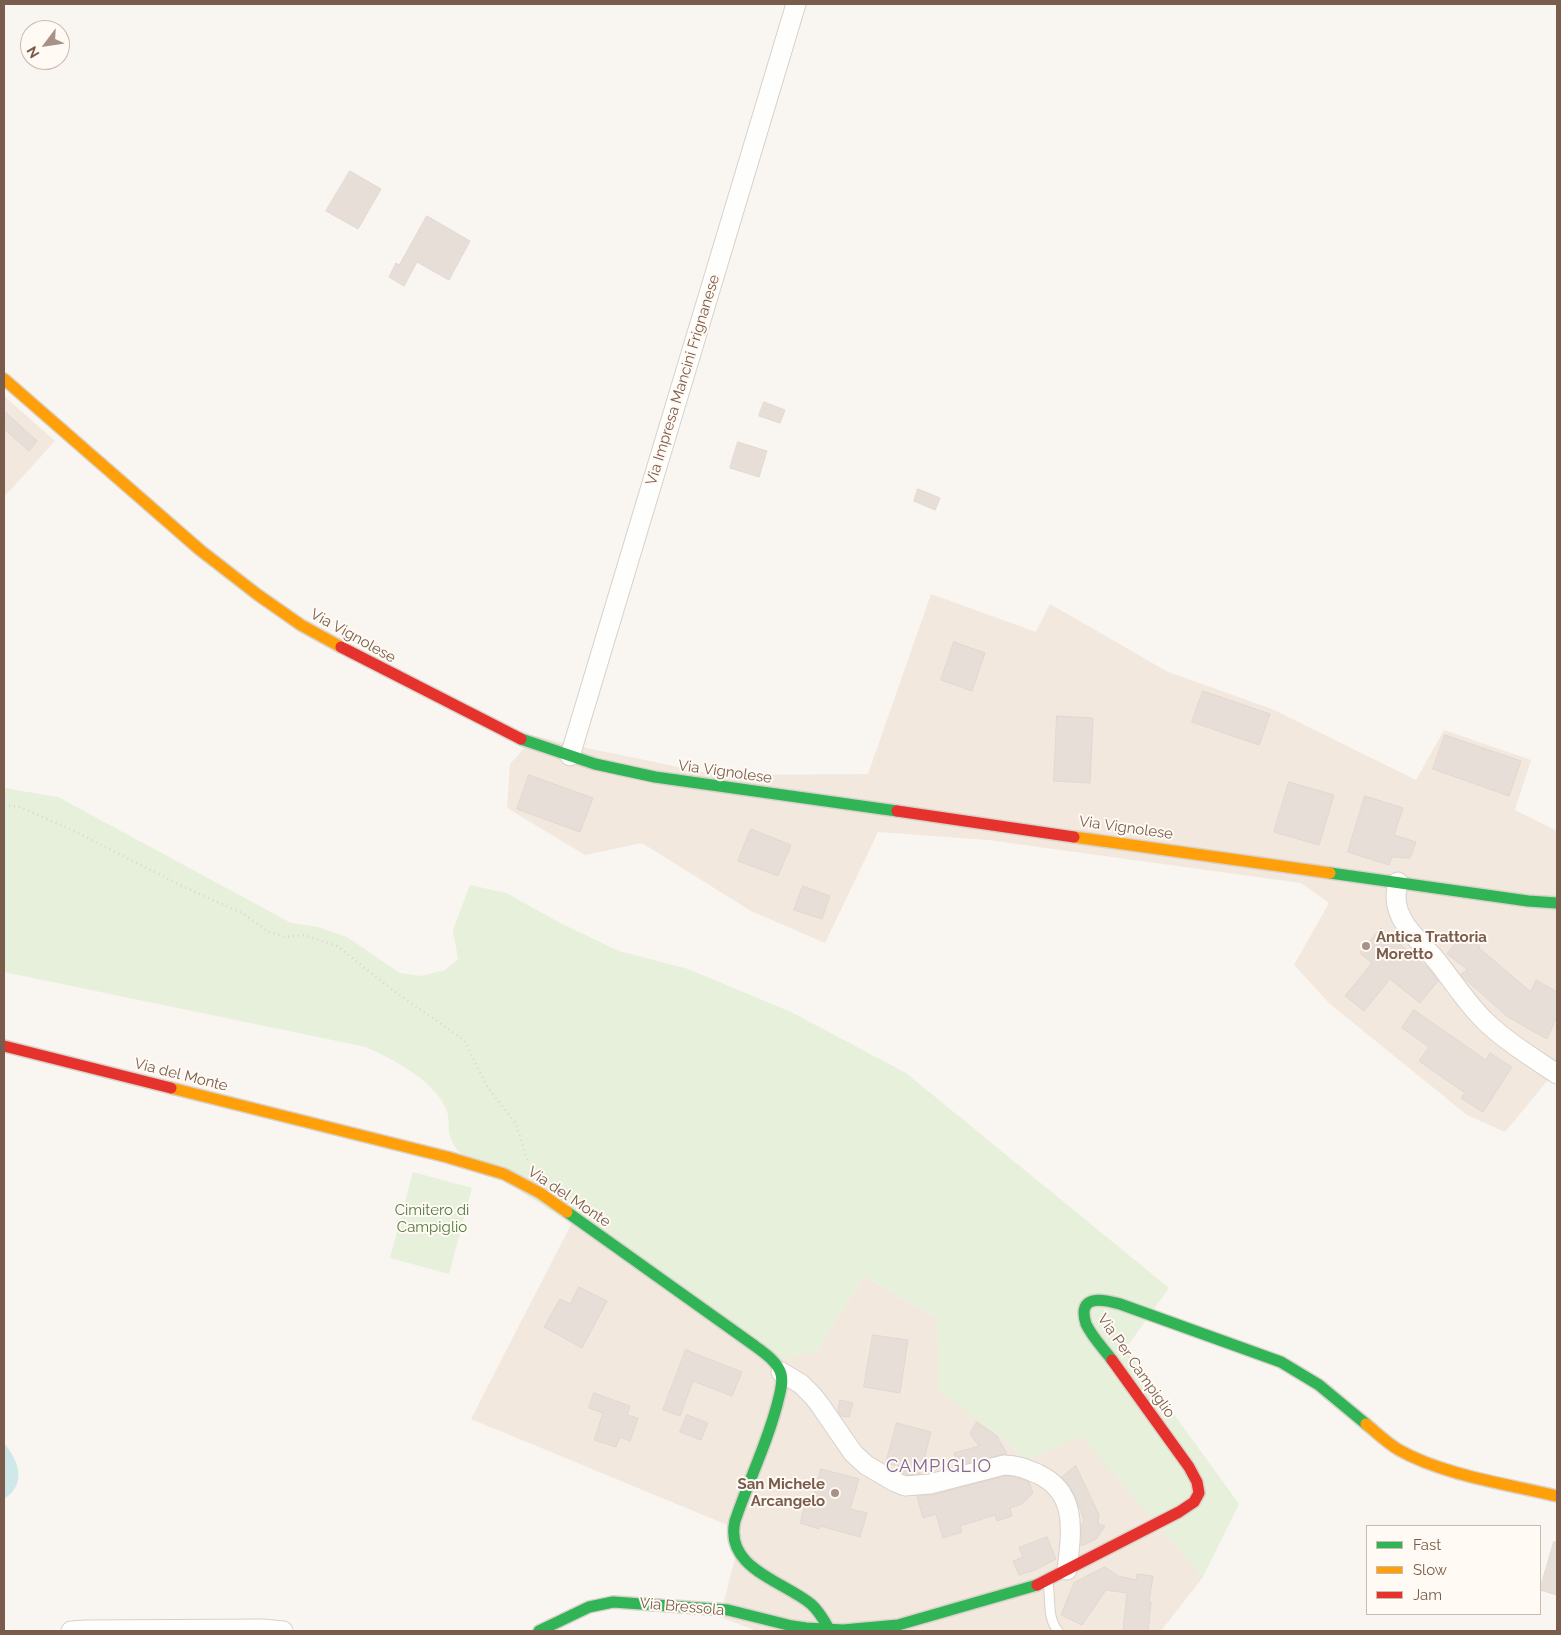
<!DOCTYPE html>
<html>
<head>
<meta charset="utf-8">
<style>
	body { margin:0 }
	#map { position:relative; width:1561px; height:1635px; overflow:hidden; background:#f9f5f0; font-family:Raleway,sans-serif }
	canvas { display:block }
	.frame { position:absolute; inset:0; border:5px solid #7a5c4d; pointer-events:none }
	.legend { position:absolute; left:1366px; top:1525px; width:175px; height:90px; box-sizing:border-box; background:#fffaf3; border:1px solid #cabbb1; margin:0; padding:6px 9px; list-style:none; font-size:15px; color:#7a5c4d }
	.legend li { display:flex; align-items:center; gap:10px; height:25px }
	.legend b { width:25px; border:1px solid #cabbb1 }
	.north { position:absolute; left:20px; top:20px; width:50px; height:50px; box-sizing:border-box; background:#fffaf3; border:1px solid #cabbb1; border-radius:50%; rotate:239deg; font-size:14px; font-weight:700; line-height:20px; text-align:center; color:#7a5c4d }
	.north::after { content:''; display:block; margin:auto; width:18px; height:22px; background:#a69286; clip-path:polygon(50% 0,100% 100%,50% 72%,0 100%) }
</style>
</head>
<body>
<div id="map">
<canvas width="1561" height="1635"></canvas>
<div class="frame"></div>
<ul class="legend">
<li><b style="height:6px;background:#30b455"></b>Fast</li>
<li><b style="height:6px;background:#ff9f0a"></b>Slow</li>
<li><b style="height:6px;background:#e5322d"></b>Jam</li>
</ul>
<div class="north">N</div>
</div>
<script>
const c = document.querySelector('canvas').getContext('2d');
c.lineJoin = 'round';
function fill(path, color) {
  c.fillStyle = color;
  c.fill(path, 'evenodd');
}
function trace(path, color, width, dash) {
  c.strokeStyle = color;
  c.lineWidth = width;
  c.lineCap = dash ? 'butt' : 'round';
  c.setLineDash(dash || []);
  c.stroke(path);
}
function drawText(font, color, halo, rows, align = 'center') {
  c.font = font + ' Raleway,sans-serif';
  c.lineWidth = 4;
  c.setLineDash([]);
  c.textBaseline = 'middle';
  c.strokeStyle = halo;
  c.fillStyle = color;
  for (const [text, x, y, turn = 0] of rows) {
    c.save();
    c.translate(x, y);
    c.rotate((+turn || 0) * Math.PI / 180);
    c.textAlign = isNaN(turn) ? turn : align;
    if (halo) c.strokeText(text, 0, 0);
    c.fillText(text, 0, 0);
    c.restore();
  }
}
const residential = new Path2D(`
	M4,396L55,441L4,497Z
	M931,594L1036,632L1050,604L1168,672L1272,709L1416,780L1444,730L1531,760L1515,810L1557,831V1085L1548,1080L1505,1132L1467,1115L1330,1004L1294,965L1329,903L1301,883L988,840L878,832L825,943L751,911L642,843L585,855L507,808L510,764L535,736L577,746L717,775L868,774Z
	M578,1211L816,1352L864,1276L937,1318L940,1391L1005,1440L1025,1461L1081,1436L1203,1577L1161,1631H757L720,1617L742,1531L471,1419Z`);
const green = new Path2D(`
	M4,788L58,797L291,923L318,927L347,937L400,973L421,976L445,970L458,959L453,930L470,885L506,893L562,924L619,951L688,969L791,1012L906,1073L1169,1288L1126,1348L1239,1504L1203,1577L1081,1437L1025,1461L1005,1440L939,1391L937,1318L864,1276L816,1352L783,1359L459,1152C456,1148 452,1143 451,1139C447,1130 450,1120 447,1111C437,1082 393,1059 366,1047L4,972Z
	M413,1172L472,1188L449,1274L390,1258Z`);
const water = new Path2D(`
	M4,1443C19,1461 27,1484 4,1499Z`);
const building = new Path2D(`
	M350,171L381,189L358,229L326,211Z
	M427,216L470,241L449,280L417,262L404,286L389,277L396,263L399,265Z
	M764,402L785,410L780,423L759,416Z
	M4,411L37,441L29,451L4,429Z
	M738,442L767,451L759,477L730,468Z
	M918,489L940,498L935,510L914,501Z
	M954,642L985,653L972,691L941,680Z
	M1203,691L1270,714L1259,745L1192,722Z
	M1057,716L1093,718L1090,783L1054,781Z
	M1445,735L1521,761L1509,796L1433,769Z
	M529,775L593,798L580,832L517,809Z
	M1289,782L1334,795L1319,845L1274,832Z
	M1365,796L1403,808L1394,835L1416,842L1410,858L1392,857L1389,865L1348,852Z
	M751,829L791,845L778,876L738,861Z
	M803,886L830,896L822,919L794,910Z
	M1381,928L1428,968L1438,981L1420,1003L1390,979L1364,1011L1345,996L1372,963L1360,953Z
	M1465,933L1480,946L1479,948L1531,992L1536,980L1557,992V1016L1547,1039L1508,1017L1464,978L1461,974L1468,970L1447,954Z
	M1414,1010L1486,1060L1490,1053L1512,1067L1483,1112L1461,1098L1465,1093L1419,1061L1429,1047L1402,1028Z
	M579,1287L607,1301L582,1348L544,1327L560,1299L570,1304Z
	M873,1335L908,1340L900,1393L864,1387Z
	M686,1350L742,1372L732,1396L693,1381L680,1416L663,1410Z
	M594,1393L630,1406L627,1415L638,1418L630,1441L620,1437L616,1447L594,1440L603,1413L589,1408Z
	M840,1400L853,1403L849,1417L841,1416L838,1411Z
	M687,1415L708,1423L701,1440L680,1432Z
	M977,1422L997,1436L1007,1454L958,1465L954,1453L979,1446L970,1434Z
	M897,1423L931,1432L920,1474L907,1475L899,1471L901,1467L886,1463Z
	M1076,1466L1099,1515L1098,1524L1105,1526L1096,1539L1081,1546V1526L1084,1520L1076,1498L1070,1487L1062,1477Z
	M821,1469L859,1479L850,1509L867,1513L860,1537L820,1526L819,1529L800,1523L805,1505L811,1506Z
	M1005,1476L1014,1477L1029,1482L1033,1493L1022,1504L1010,1508L1012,1516L997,1521L995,1515L960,1526L962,1532L943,1538L936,1514L923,1518L917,1496L933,1495Z
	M1047,1537L1056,1559L1035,1570L1019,1575L1013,1561L1023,1557L1019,1548Z
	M1554,1542H1557V1595L1540,1590Z
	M1105,1567L1118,1576L1136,1580L1137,1574L1153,1576L1149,1602H1151L1148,1631H1123L1127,1593L1106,1590L1082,1625L1061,1615L1074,1583Z`);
const path = new Path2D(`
	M4,805L20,807L72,830L184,887L244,914L267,931L285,937L304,935L337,946L394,991L464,1040L488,1088L515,1122L528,1162`);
const lane = new Path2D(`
	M1048,1583C1051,1600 1047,1618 1058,1631`);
const street = new Path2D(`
	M570,756L796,4
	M1398,882C1397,887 1396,892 1396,897C1396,923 1421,942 1436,960C1453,981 1467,1004 1486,1022C1507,1042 1533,1058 1557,1074
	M781,1372L801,1384L813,1396L820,1405L853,1453L866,1465L895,1482L905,1486L930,1484L1004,1465C1017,1465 1026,1469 1038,1474C1079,1493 1071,1534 1067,1570
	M71,1631L86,1630L263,1629L283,1631`);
const fast = new Path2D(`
	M521,739L595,764L655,777L897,811
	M1330,873L1528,901L1557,903
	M567,1212L755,1346C764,1353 778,1362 781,1374C783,1381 781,1389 779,1397C769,1440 749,1479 735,1521C724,1568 783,1581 811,1604C819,1611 824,1620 829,1629
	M1112,1360C1104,1349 1092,1337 1086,1324C1085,1321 1084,1316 1084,1313C1084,1294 1109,1301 1120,1304L1281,1362L1319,1385L1366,1424
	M539,1631L589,1607L613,1602L728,1610L792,1626L806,1628L843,1630L898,1625L1037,1585`);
const slow = new Path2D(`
	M4,379L200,550L258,595L301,625L341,647
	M1074,837L1330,873
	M171,1088L447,1157L504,1174L540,1193L567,1212
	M1366,1424C1377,1433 1387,1443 1399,1450C1443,1475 1507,1484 1557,1496`);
const jam = new Path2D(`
	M341,647L521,739
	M897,811L1074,837
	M4,1046L171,1088
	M1037,1585L1179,1512L1194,1502L1199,1493L1197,1482L1189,1467L1112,1360`);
const markers = [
	[1366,946,5,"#a69286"],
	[835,1493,5,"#a69286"]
];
const streetNames = [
	["Via Impresa Mancini Frignanese",683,380,-73],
	["Via Vignolese",353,636,29],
	["Via Vignolese",725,772,8],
	["Via Vignolese",1126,828,8],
	["Via del Monte",181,1075,14],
	["Via del Monte",569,1197,34],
	["Via Per Campiglio",1136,1366,55],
	["Via Bressola",682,1607,5]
];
const poiNames = [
	["Antica Trattoria",1376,937],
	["Moretto",1376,954],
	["San Michele",825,1484,"right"],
	["Arcangelo",825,1501,"right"]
];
const parkNames = [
	["Cimitero di",432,1210],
	["Campiglio",432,1227]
];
const quarterNames = [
	["CAMPIGLIO",939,1467]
];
fill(residential, '#f2e8de');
fill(green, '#e7f0db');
fill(water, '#d0e8ea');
fill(building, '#e6ded7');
trace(building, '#e2d8d2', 1);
trace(lane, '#d7d1cb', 11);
trace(street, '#d7d1cb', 21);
trace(fast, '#d9d2cb', 14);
trace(slow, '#d9d2cb', 14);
trace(jam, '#d9d2cb', 14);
trace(path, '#dcd5d0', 2.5, [1, 4]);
trace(lane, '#fefefd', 9);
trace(street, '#fefefd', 19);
trace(fast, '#30b455', 11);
trace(slow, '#ff9f0a', 11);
trace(jam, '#e5322d', 11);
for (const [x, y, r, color] of markers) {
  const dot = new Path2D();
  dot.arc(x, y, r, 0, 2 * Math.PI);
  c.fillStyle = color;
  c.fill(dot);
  trace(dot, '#fffaf3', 2);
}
drawText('15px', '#7a5c4d', '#fffaf3', streetNames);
drawText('bold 15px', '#7a5c4d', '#fffaf3', poiNames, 'left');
drawText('15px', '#537a41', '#fffaf3', parkNames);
c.letterSpacing = '1px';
drawText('18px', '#846695', '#fffaf3', quarterNames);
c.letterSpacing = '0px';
</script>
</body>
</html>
